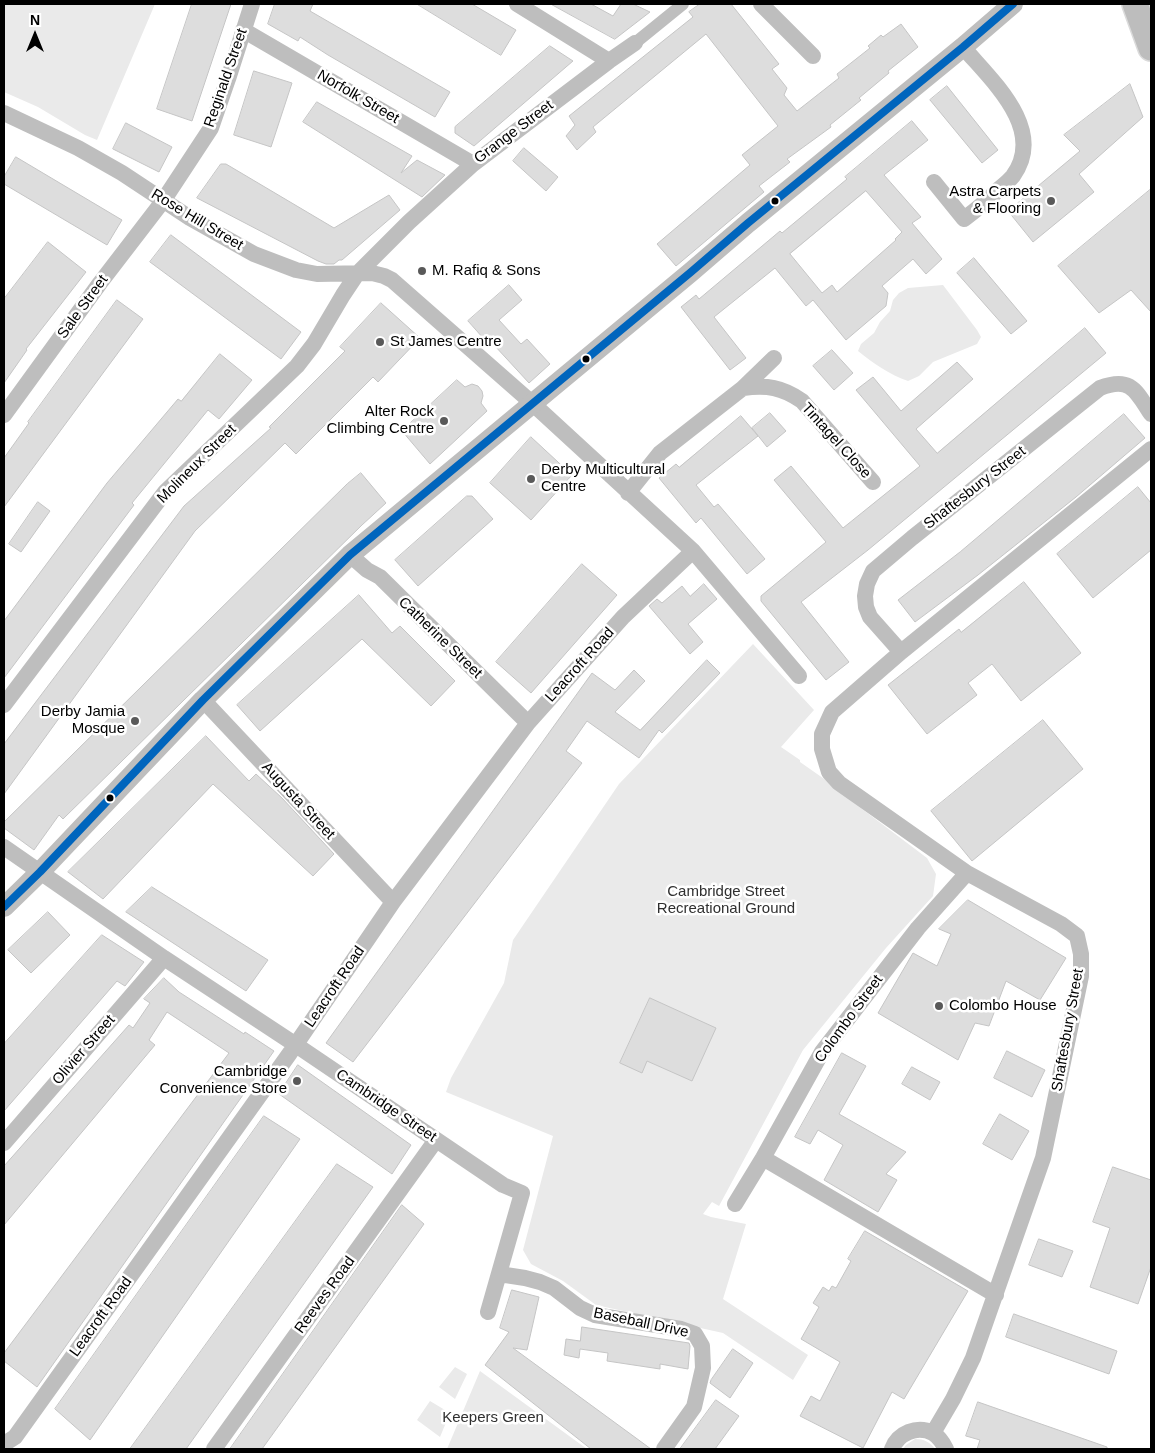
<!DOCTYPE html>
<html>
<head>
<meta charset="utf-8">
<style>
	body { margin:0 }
	#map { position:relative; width:1155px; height:1453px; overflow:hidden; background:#fff; font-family:Helvetica,sans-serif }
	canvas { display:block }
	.frame { position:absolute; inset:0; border:5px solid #000; pointer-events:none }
	.north { position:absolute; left:10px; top:10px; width:50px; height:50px; -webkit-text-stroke:4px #fff; paint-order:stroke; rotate:0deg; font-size:14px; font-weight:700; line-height:20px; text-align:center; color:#000 }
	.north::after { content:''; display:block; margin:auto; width:18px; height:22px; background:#000; clip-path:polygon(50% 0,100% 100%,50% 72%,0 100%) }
</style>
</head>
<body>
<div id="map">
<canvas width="1155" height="1453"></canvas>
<div class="frame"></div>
<div class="north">N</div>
</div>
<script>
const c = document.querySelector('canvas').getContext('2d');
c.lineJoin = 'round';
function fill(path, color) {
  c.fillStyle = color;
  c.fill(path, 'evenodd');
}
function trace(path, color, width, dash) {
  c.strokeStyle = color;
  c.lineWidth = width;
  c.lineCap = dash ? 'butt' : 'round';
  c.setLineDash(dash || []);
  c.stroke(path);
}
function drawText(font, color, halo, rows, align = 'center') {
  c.font = font + ' Helvetica,sans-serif';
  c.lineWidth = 5;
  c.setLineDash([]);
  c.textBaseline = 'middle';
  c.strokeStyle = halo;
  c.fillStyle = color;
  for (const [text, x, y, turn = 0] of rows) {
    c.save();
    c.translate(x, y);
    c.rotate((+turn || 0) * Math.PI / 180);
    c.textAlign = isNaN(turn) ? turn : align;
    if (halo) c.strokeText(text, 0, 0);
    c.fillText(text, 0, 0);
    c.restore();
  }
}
const green = new Path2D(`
	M4,4H155L97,140L85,135L38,107L4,92Z
	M943,285L977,330L981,337L977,344L933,362L919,376L908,381C890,375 873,363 858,351L861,344L874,333L880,322L890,311L893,300L899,293L908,288Z
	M753,644L814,710L781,747L800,760V762L830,783L829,784L927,858L936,874L933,896L886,948L803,1050L719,1206L712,1202L703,1214L711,1217L746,1224L723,1299L808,1355L793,1380L723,1333L596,1305L563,1281L531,1264L523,1250L553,1136L446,1092L451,1078L504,983L513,940L619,784Z
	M455,1367L467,1374L455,1399L439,1387Z
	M480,1371L587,1449H447Z
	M430,1401L450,1413L440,1437L417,1420Z
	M915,1439C924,1439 930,1442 935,1449H903L906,1445Z`);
const building = new Path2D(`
	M192,4H231L192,121L157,109Z
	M275,4H313L310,11L450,92L435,117L328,55L300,37L298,41L268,24Z
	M417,4H472L516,30L501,55Z
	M551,4H591L613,16L621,4H633L650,12L615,39Z
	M700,4H731L779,64L772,69L787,88L784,95L797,111L839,78L837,74L870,48L868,46L881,35L883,37L901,24L918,47L888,71L889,73L859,98L861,100L830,125L831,127L787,159L790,162L759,186L764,192L676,266L657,244L750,165L742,155L778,126L706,34L593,127L596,132L577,150L566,136L575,125L569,116L693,17L689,12Z
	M550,46L573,61L474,146L455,133V127Z
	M254,71L292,83L271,147L234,135Z
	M1130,84L1143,117L1079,174L1094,192L1033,242L1008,211L1080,151L1064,135Z
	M947,86L998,150L982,163L930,100Z
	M317,102L412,156L401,173L417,160L445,175L422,197L303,122Z
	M912,121L928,140L884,175L921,217L912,223L942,259L926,274L913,259L882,286L888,293L886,306L846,340L813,300L806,306L775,268L714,317L746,358L730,370L681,307L696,295L699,299L780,231L782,233L847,179L845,177ZM866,191L902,232L895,239L896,240L837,292L832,285L822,293L790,254Z
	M126,123L172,147L159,172L113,149Z
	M524,148L558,177L546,191L513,161Z
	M16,157L122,220L107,245L4,184V177Z
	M221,164H226L334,228L389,195L400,210L342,260H339L334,264H326L318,261L197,198Z
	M1151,189V312L1131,290L1099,313L1058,266Z
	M171,235L301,332L281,359L150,262Z
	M48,242L86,272L26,349L27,350L4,383V299Z
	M974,258L1027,321L1011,334L957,273Z
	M509,285L522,300L499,320L521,344L527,339L550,364L529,383L494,345L491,347L468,321Z
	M117,300L143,319L4,507V458L29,423L28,422Z
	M381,303L420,338L378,382L373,377L296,454L285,443L195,531L4,794V744L184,506L271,428L269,427L345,351L340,347Z
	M1085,328L1106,353L868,550L801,602L849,662L826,680L761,601V596L826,542L774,480L791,466L843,528L920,466L856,390L873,377L901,411L957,362L973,379L916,429L937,453Z
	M832,350L853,373L834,390L813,366Z
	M220,354L252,380L219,419L208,410L132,503L134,505L4,678V621L107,483L178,399L181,401Z
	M457,380L465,387L472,384L478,386L482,391L483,396L481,403L487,411L430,464L402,431Z
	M770,413L786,431L767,447L752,428Z
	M1124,414L1145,438L1076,497L978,575L915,622L898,600L960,552Z
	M741,416L758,436L696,485L714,507L718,504L765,559L747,574L701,518L696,523L659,478L676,464L679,467Z
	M531,437L572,475L531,520L490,483Z
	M361,473L386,503L362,525L63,819L59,815L34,850L4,828V822L347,484Z
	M1138,487L1151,503V550L1093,598L1057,554Z
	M467,496H472L493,519L418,586L395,560Z
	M38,502L50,511L21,552L9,544Z
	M582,564L617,595L531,693L496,662Z
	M1024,582L1081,653L1021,701L992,664L968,683L977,695L927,734L888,685L959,629L961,632Z
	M704,584L717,599L688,624L703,642L690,654L649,606L657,599L662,603L682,586L690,596Z
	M359,595L392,633L400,626L455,681L431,706L362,639L260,731L237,705Z
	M707,660L720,673L662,733L659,730L639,758L587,721L566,751L582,763L353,1062L326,1043L592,673L615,690L634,670L645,681L615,712L640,730Z
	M1043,720L1083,769L972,861L931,811Z
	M206,736L249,781L256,774L282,798L334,854L313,876L213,784L103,899L68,872Z
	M152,887L268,960L246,991L126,912Z
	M968,900L1066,958L1040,1000L1006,981L989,1026L975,1023L958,1060L878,1013L913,953L937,966L951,934L939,929Z
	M48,912L70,935L31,973L8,950Z
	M102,935L144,962L125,986L117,981L4,1111V1044Z
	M164,978L179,992L244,1034L245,1032L274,1051L37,1387L4,1361V1353L229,1053L167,1012L149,1040L155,1045L4,1225V1166L129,1025L133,1028L150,1003L144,999Z
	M650,998L716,1028L692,1081L647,1061L642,1073L620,1063Z
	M1007,1051L1045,1070L1032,1097L994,1078Z
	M842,1053L866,1066L839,1114L906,1152L886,1174L897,1180L878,1212L824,1180L843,1145L818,1130L810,1144L795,1137Z
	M298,1065L411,1145L392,1174L279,1094Z
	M912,1067L940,1082L930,1100L902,1084Z
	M1000,1114L1029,1131L1012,1160L983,1144Z
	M264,1116L300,1139L90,1440L55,1409Z
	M337,1164L373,1187L186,1449H130Z
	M1113,1167L1151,1180V1267L1138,1304L1090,1287L1110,1228L1093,1222Z
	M402,1205L424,1224L262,1449H230Z
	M865,1231L968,1291L904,1399L892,1392L863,1448L800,1416L811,1396L820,1401L840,1362L801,1339L819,1307L813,1303L823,1287L829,1291L832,1286L836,1288L851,1261L848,1259Z
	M1039,1239L1073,1251L1062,1277L1029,1265Z
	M512,1290L539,1297L527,1350L513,1348L651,1449H591L485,1365L509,1332L500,1328Z
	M1014,1314L1117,1351L1109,1374L1006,1337Z
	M582,1327L689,1343L690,1346L688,1369L660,1364V1369L607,1361L608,1353L580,1349L579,1358L564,1355L566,1339L580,1341Z
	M733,1349L753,1363L730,1398L710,1383L711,1380Z
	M716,1400L739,1416L715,1449H680Z
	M978,1402L1107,1447V1449H977L980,1440L966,1436Z`);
const pedestrian = new Path2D(`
	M635,43L683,4`);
const minor = new Path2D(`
	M517,4L609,61
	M761,4L813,56
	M243,30L473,164
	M4,113L78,148L122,173L190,218L254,254L296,270L317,274L372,273L384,276L392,280L532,403L693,551L799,676
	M934,182L964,219C976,210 988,200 999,189C1004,185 1009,181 1013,176C1047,129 991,80 963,47
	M743,388C767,385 782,387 802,401L873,482
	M4,415L100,283L163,201L211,128L228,79L252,4
	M628,493L660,453L743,388L774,358
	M350,555L367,570L380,577L528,723
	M901,652L870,617L866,607L865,596L867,584L873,571L912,538L1100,388C1131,376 1136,391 1151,414
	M203,700L393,902
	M4,705L165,492L297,366L314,344L343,295L357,274L409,222L473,164L609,61L635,43
	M4,847L164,958L296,1045L503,1185L522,1193L488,1312
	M4,1143L164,958
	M763,1158L996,1295
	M735,1204L763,1158L822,1052L918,928L967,873
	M499,1274L525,1278L540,1282L554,1288L580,1308L595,1315L681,1329L695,1334L702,1346L703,1368L694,1407L664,1449
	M933,1433L953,1399L973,1358L1043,1158L1081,976V954L1077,936L1061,924L967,873L839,783L829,772L822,749V734L832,712L901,652L1151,449
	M4,1444L15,1437L290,1053L393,902L528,723L623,617L693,551
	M214,1449L436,1140
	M892,1449C898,1433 917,1425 933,1433C939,1437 943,1443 946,1449`);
const tertiary = new Path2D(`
	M4,907L40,872L203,700L350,555L691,272L748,223L963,47L1013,4`);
const primary = new Path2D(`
	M1135,4L1151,48`);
const bus1 = new Path2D(`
	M4,907L40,872L203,700L350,555L691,272L748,223L963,47L1013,4`);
const markers = [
	[775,201,4.5,"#000"],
	[1051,201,5,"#595959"],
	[422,271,5,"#595959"],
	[380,342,5,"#595959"],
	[586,359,4.5,"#000"],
	[444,421,5,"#595959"],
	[531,479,5,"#595959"],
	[135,721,5,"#595959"],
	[110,798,4.5,"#000"],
	[939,1006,5,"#595959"],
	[297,1081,5,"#595959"]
];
const streetNames = [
	["Reginald Street",226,78,-71],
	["Norfolk Street",358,97,30],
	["Grange Street",514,132,-37],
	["Rose Hill Street",197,220,31],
	["Sale Street",83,307,-54],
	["Tintagel Close",836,441,48],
	["Molineux Street",197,464,-45],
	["Shaftesbury Street",975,488,-38],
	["Catherine Street",440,638,44],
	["Leacroft Road",580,665,-48],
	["Augusta Street",298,801,47],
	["Leacroft Road",335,987,-56],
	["Colombo Street",849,1019,-54],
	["Shaftesbury Street",1068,1030,-80],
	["Olivier Street",84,1050,-49],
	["Cambridge Street",386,1106,34],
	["Reeves Road",325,1295,-54],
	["Leacroft Road",101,1317,-54],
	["Baseball Drive",641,1323,12]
];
const poiNames = [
	["Astra Carpets",1041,192],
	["& Flooring",1041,209],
	["M. Rafiq & Sons",432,271,"left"],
	["St James Centre",390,342,"left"],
	["Alter Rock",434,412],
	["Climbing Centre",434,429],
	["Derby Multicultural",541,470,"left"],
	["Centre",541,487,"left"],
	["Derby Jamia",125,712],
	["Mosque",125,729],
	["Colombo House",949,1006,"left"],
	["Cambridge",287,1072],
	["Convenience Store",287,1089]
];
const parkNames = [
	["Cambridge Street",726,892],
	["Recreational Ground",726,909],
	["Keepers Green",493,1418]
];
fill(green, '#eaeaea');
fill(building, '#ddd');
trace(building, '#c5c5c5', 1);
trace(primary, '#dbdbdb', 28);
trace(pedestrian, '#bebebe', 12);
trace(minor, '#bebebe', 16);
trace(tertiary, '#bebebe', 20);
trace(primary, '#bdbdbd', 25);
trace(bus1, '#0065bd', 8);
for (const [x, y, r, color] of markers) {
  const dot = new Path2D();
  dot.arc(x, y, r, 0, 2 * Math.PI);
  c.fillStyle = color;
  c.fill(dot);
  trace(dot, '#fff', 2);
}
drawText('15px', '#000', '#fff', streetNames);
drawText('15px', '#000', '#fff', poiNames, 'right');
drawText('15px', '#303030', '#fff', parkNames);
</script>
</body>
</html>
